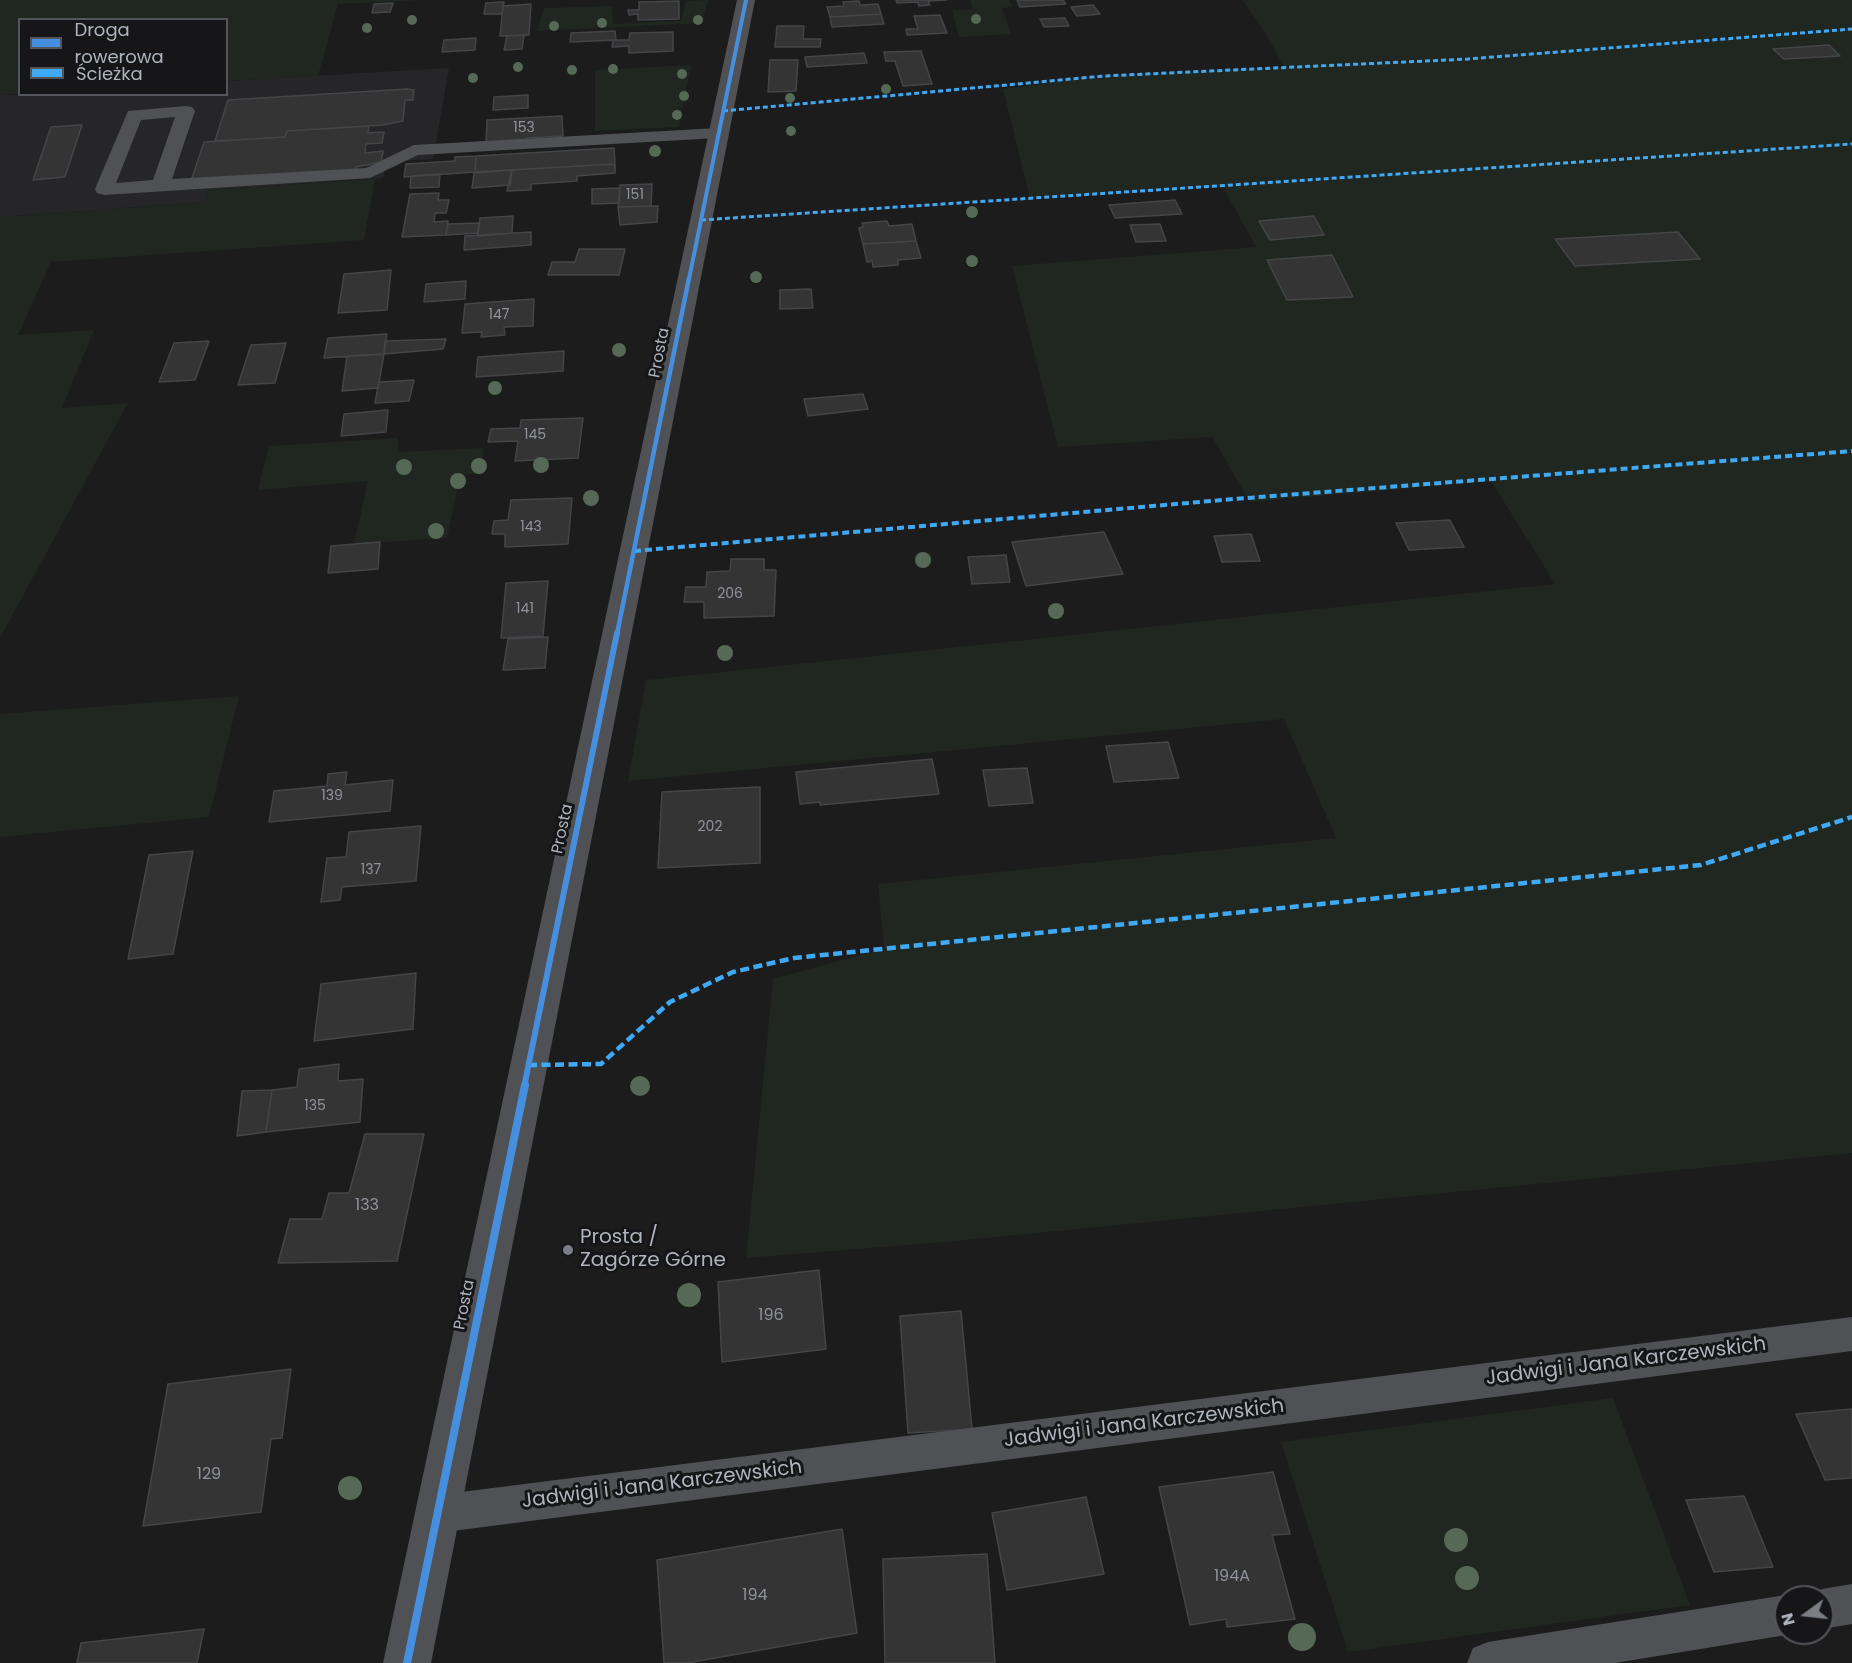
<!DOCTYPE html>
<html>
<head>
<meta charset="utf-8">
<style>
	body { margin:0 }
	#map { position:relative; width:1852px; height:1663px; overflow:hidden; background:#1c1c1c; font-family:Poppins,sans-serif }
	canvas { display:block }
	.legend { position:absolute; left:18px; top:18px; width:210px; height:78px; box-sizing:border-box; background:#161618; border:2px solid #53555a; margin:0; padding:8px 10px; list-style:none; font-size:18px; color:#aeb3bd }
	.legend li { display:flex; align-items:center; gap:12px; height:30px }
	.legend b { width:30px; border:2px solid #53555a }
	.north { position:absolute; left:1774px; top:1585px; width:60px; height:60px; box-sizing:border-box; background:#161618; border:2px solid #53555a; border-radius:50%; rotate:255deg; font-size:16px; font-weight:700; line-height:24px; text-align:center; color:#aeb3bd }
	.north::after { content:''; display:block; margin:auto; width:21px; height:27px; background:#7b7e85; clip-path:polygon(50% 0,100% 100%,50% 72%,0 100%) }
</style>
</head>
<body>
<div id="map">
<canvas width="1852" height="1663"></canvas>
<ul class="legend">
<li><b style="height:8px;background:#468fdf"></b>Droga rowerowa</li>
<li><b style="height:8px;background:#3fa9f5"></b>Ścieżka</li>
</ul>
<div class="north">N</div>
</div>
<script>
const c = document.querySelector('canvas').getContext('2d');
c.lineJoin = 'round';
function fill(path, color) {
  c.fillStyle = color;
  c.fill(path, 'evenodd');
}
function trace(path, color, width, dash) {
  c.strokeStyle = color;
  c.lineWidth = width;
  c.lineCap = dash ? 'butt' : 'round';
  c.setLineDash(dash || []);
  c.stroke(path);
}
function drawText(font, color, halo, rows, align = 'center') {
  c.font = font + ' Poppins,sans-serif';
  c.lineWidth = 6;
  c.setLineDash([]);
  c.textBaseline = 'middle';
  c.strokeStyle = halo;
  c.fillStyle = color;
  for (const [text, x, y, turn = 0] of rows) {
    c.save();
    c.translate(x, y);
    c.rotate((+turn || 0) * Math.PI / 180);
    c.textAlign = isNaN(turn) ? turn : align;
    if (halo) c.strokeText(text, 0, 0);
    c.fillText(text, 0, 0);
    c.restore();
  }
}
const built = new Path2D(`
	M449,68L433,159L387,162L383,178L208,190L205,202L0,217V95L226,94L227,81Z`);
const green = new Path2D(`
	M0,0H423L338,4L318,76L227,81L226,20H20L19,94L0,95Z
	M708,0L702,23L537,31L544,8L612,6L613,24L681,21L686,1Z
	M970,0H1009L1012,7L1002,8L1011,34L959,37L952,10L973,9Z
	M1242,0H1852V1153L945,1242L746,1258L773,979L884,948L878,884L1336,838L1284,719L628,781L646,680L1555,584L1491,481L1250,502L1212,437L1058,447L1012,266L1256,247L1223,187L1030,198L1003,89L1104,76L1284,67L1265,32Z
	M691,65L679,127L595,131V70Z
	M375,179L364,240L51,262L18,335L94,330L62,408L128,403L0,638V217L204,202L207,190Z
	M398,438V452L483,448L482,473L460,475L447,538L354,544L368,481L258,490L269,446Z
	M239,696L209,817L0,837V714Z
	M1613,1398L1690,1605L1348,1652L1281,1442Z`);
const building = new Path2D(`
	M896,0H947L928,1L930,5L919,6L918,2L897,3Z
	M1017,0H1063L1066,4L1020,7Z
	M679,1V19L638,20V14L629,15L628,10H639V2Z
	M859,1L860,5L878,4L881,14L830,17L827,7L844,6L843,2Z
	M504,2L502,14H484L486,3Z
	M393,3L390,12L372,13L374,4Z
	M531,4L529,35L500,36L503,6Z
	M1093,5L1100,14L1077,16L1071,7Z
	M881,14L884,24L832,27L830,17Z
	M940,15L947,33L907,35L906,29H918L914,16Z
	M1065,18L1069,26L1044,27L1040,19Z
	M777,26H804L803,39H821L820,47H775Z
	M615,31L616,40L570,42L571,33Z
	M673,32V51L629,53V46L612,47L613,40H629L630,33Z
	M524,35L522,49L504,50L507,36Z
	M476,38L475,50L442,52L444,40Z
	M1829,45L1840,56L1784,59L1773,49Z
	M921,51L932,84L903,86L895,61H886L884,52Z
	M864,53L867,63L807,67L805,57Z
	M770,60H798L796,91L768,92Z
	M407,89L414,90L413,100H405L403,121L383,125L287,131L285,137L215,141L228,100Z
	M528,95V108L493,110L494,97Z
	M562,116L563,136L526,138V141L486,143L487,120Z
	M82,125L65,177L33,180L51,127Z
	M369,126L368,133L384,132L382,143L366,144L365,153L383,151L381,162L356,167V170L191,181L204,142L285,137L287,131Z
	M614,148L615,164L475,172L476,156Z
	M476,156L475,172L404,177L406,164L455,161V157Z
	M615,164V173L577,176V181L531,184V190L507,191L512,170Z
	M512,170L510,185L472,188L474,173Z
	M440,174L439,187L410,188L411,176Z
	M652,184L651,206L618,207L620,185Z
	M620,188L619,203L592,204V189Z
	M439,193L438,200H449L446,213H435L434,222L448,221L446,235L402,237L410,194Z
	M1175,200L1182,214L1115,218L1109,205Z
	M658,206L657,222L620,225L618,207Z
	M513,216L512,233L478,236L480,218Z
	M1314,216L1324,235L1270,240L1259,221Z
	M887,221L889,226L912,224L916,241L863,244L859,228L863,227L862,223Z
	M479,223L478,233L446,235L448,224Z
	M1160,224L1166,241L1136,242L1130,225Z
	M531,232V245L464,250L465,236Z
	M1678,232L1700,259L1575,266L1555,239Z
	M916,241L921,258L898,260V265L873,267L872,261L867,262L863,244Z
	M579,249H625L619,275H548L552,262H575Z
	M1332,255L1353,297L1287,300L1267,260Z
	M391,270L387,310L338,313L344,274Z
	M466,281L465,299L424,302L426,284Z
	M811,289L813,308L780,309V290Z
	M534,299L533,326L504,327L505,335L481,337L482,332L462,333L465,304Z
	M387,334L384,354L324,358L328,338Z
	M446,339L443,349L384,354L385,341Z
	M209,341L195,380L159,382L174,343Z
	M286,343L275,383L238,385L251,345Z
	M564,351L563,371L476,377L478,357Z
	M384,354L378,388L342,391L347,356Z
	M414,380L409,401L375,403L379,382Z
	M863,394L868,409L808,416L804,399Z
	M388,410L386,432L341,436L344,414Z
	M583,418L578,458L515,461L518,441L488,442L491,429L520,428L521,420Z
	M572,498L568,544L505,547V534H492L494,521L508,520L511,500Z
	M1450,520L1464,547L1409,550L1396,523Z
	M1104,532L1123,574L1026,586L1012,542Z
	M1251,534L1260,561L1222,562L1214,536Z
	M380,542L378,569L328,573L331,546Z
	M1006,555L1010,582L972,584L968,557Z
	M731,559H764V570H776L774,616L704,618V602H684L686,587H706L707,572L730,571Z
	M548,581L543,636L501,638L506,583Z
	M548,637L545,668L503,670L508,639Z
	M1168,742L1179,778L1114,782L1106,746Z
	M932,759L939,794L820,805V802L800,804L796,772Z
	M1027,768L1033,803L989,806L983,770Z
	M347,772L345,785L393,780L390,811L269,822L274,791L327,786L328,774Z
	M760,787V863L658,868L662,792Z
	M421,826L416,881L342,887L340,900L321,902L327,858L346,857L349,832Z
	M193,851L173,954L128,959L149,855Z
	M416,973L413,1029L314,1041L321,984Z
	M339,1064L338,1081L363,1079L360,1122L266,1132L272,1090L297,1087L299,1069Z
	M272,1090L266,1132L237,1136L242,1091Z
	M365,1134H424L397,1261L278,1263L290,1219H322L329,1193H349Z
	M819,1270L826,1349L722,1362L718,1282Z
	M961,1311L972,1429L908,1433L900,1316Z
	M291,1369L282,1438L271,1439L261,1512L143,1526L168,1384Z
	M1852,1409V1478L1825,1480L1796,1414Z
	M1273,1472L1290,1534L1272,1535L1295,1619L1227,1627L1226,1619L1190,1625L1159,1487Z
	M1744,1496L1773,1567L1714,1572L1686,1500Z
	M1086,1497L1104,1574L1007,1590L992,1513Z
	M842,1529L857,1633L687,1663H664L657,1560Z
	M987,1554L995,1663H885L883,1559Z
	M204,1629L197,1663H77L81,1643Z`);
const service = new Path2D(`
	M186,106L192,107L195,111L172,179L366,168L414,145L718,128L724,129L727,133L724,137L718,138L418,155L370,178L104,195L97,193L95,189L128,111ZM175,117L153,180L116,183L141,120Z
	M1852,1317V1351L437,1533L423,1528L417,1514L423,1500L437,1495Z
	M1852,1584V1624L1822,1629V1597H1807L1808,1595L1822,1589Z
	M1786,1595L1792,1597H1786V1633H1792L1786,1635L1615,1663H1467L1473,1648L1488,1642Z`);
const minor = new Path2D(`
	M737,0H755L431,1663H383Z`);
const quietFar2 = new Path2D(`
	M723,111L1104,76L1468,59L1852,29
	M701,220L1852,144`);
const quietFar1 = new Path2D(`
	M634,551L1234,499L1852,451`);
const quiet = new Path2D(`
	M528,1065L601,1064L670,1002L733,972L794,958L1701,865L1852,817`);
const cyclewayFar3 = new Path2D(`
	M689,279L746,0`);
const cyclewayFar2 = new Path2D(`
	M617,634L689,278`);
const cyclewayFar1 = new Path2D(`
	M524,1087L617,633`);
const cycleway = new Path2D(`
	M407,1663L525,1085`);
const trees = [
	[976,19,5],
	[412,20,5],
	[698,20,5],
	[602,23,5],
	[554,26,5],
	[367,28,5],
	[518,67,5],
	[613,69,5],
	[572,70,5],
	[682,74,5],
	[473,78,5],
	[886,89,5],
	[684,96,5],
	[790,98,5],
	[677,115,5],
	[791,131,5],
	[655,151,6],
	[972,212,6],
	[972,261,6],
	[756,277,6],
	[619,350,7],
	[495,388,7],
	[541,465,8],
	[479,466,8],
	[404,467,8],
	[458,481,8],
	[591,498,8],
	[436,531,8],
	[923,560,8],
	[1056,611,8],
	[725,653,8],
	[640,1086,10],
	[689,1295,12],
	[350,1488,12],
	[1456,1540,12],
	[1467,1578,12],
	[1302,1637,14]
];
const markers = [
	[568,1250,6,"#7b7e85"]
];
const numberNames = [
	["153",524,128],
	["151",635,195],
	["147",499,315],
	["145",535,435],
	["143",531,527],
	["206",730,594],
	["141",525,609],
	["139",332,796],
	["202",710,827],
	["137",371,870],
	["135",315,1106]
];
const streetNames = [
	["Prosta",660,353,-79],
	["Prosta",563,829,-78],
	["Prosta",465,1305,-79]
];
const nearNumbernames = [
	["133",367,1206],
	["196",771,1316],
	["129",209,1475],
	["194A",1232,1577],
	["194",755,1596]
];
const nearPoinames = [
	["Prosta /",580,1238],
	["Zagórze Górne",580,1261]
];
const nearStreetnames = [
	["Jadwigi i Jana Karczewskich",1626,1362,-7],
	["Jadwigi i Jana Karczewskich",1144,1424,-7],
	["Jadwigi i Jana Karczewskich",662,1485,-7]
];
fill(built, '#262628');
fill(green, '#1f2720');
fill(building, '#343434');
trace(building, '#444548', 1.5);
fill(service, '#505155');
fill(minor, '#505155');
trace(quietFar2, '#3fa9f5', 3, [5, 3]);
trace(quietFar1, '#3fa9f5', 4, [7, 4]);
trace(quiet, '#3fa9f5', 4.5, [9, 4.5]);
trace(cyclewayFar3, '#468fdf', 4);
trace(cyclewayFar2, '#468fdf', 4.5);
trace(cyclewayFar1, '#468fdf', 6);
trace(cycleway, '#468fdf', 8);
c.fillStyle = '#566856';
for (const [x, y, r] of trees) {
  c.beginPath();
  c.arc(x, y, r, 0, 2 * Math.PI);
  c.fill();
}
for (const [x, y, r, color] of markers) {
  const dot = new Path2D();
  dot.arc(x, y, r, 0, 2 * Math.PI);
  c.fillStyle = color;
  c.fill(dot);
  trace(dot, '#161618', 2);
}
drawText('14px', '#90939b', null, numberNames);
drawText('16px', '#aeb3bd', '#161618', streetNames);
drawText('16px', '#90939b', null, nearNumbernames);
drawText('20px', '#aeb3bd', '#161618', nearPoinames, 'left');
drawText('20px', '#aeb3bd', '#161618', nearStreetnames);
</script>
</body>
</html>
